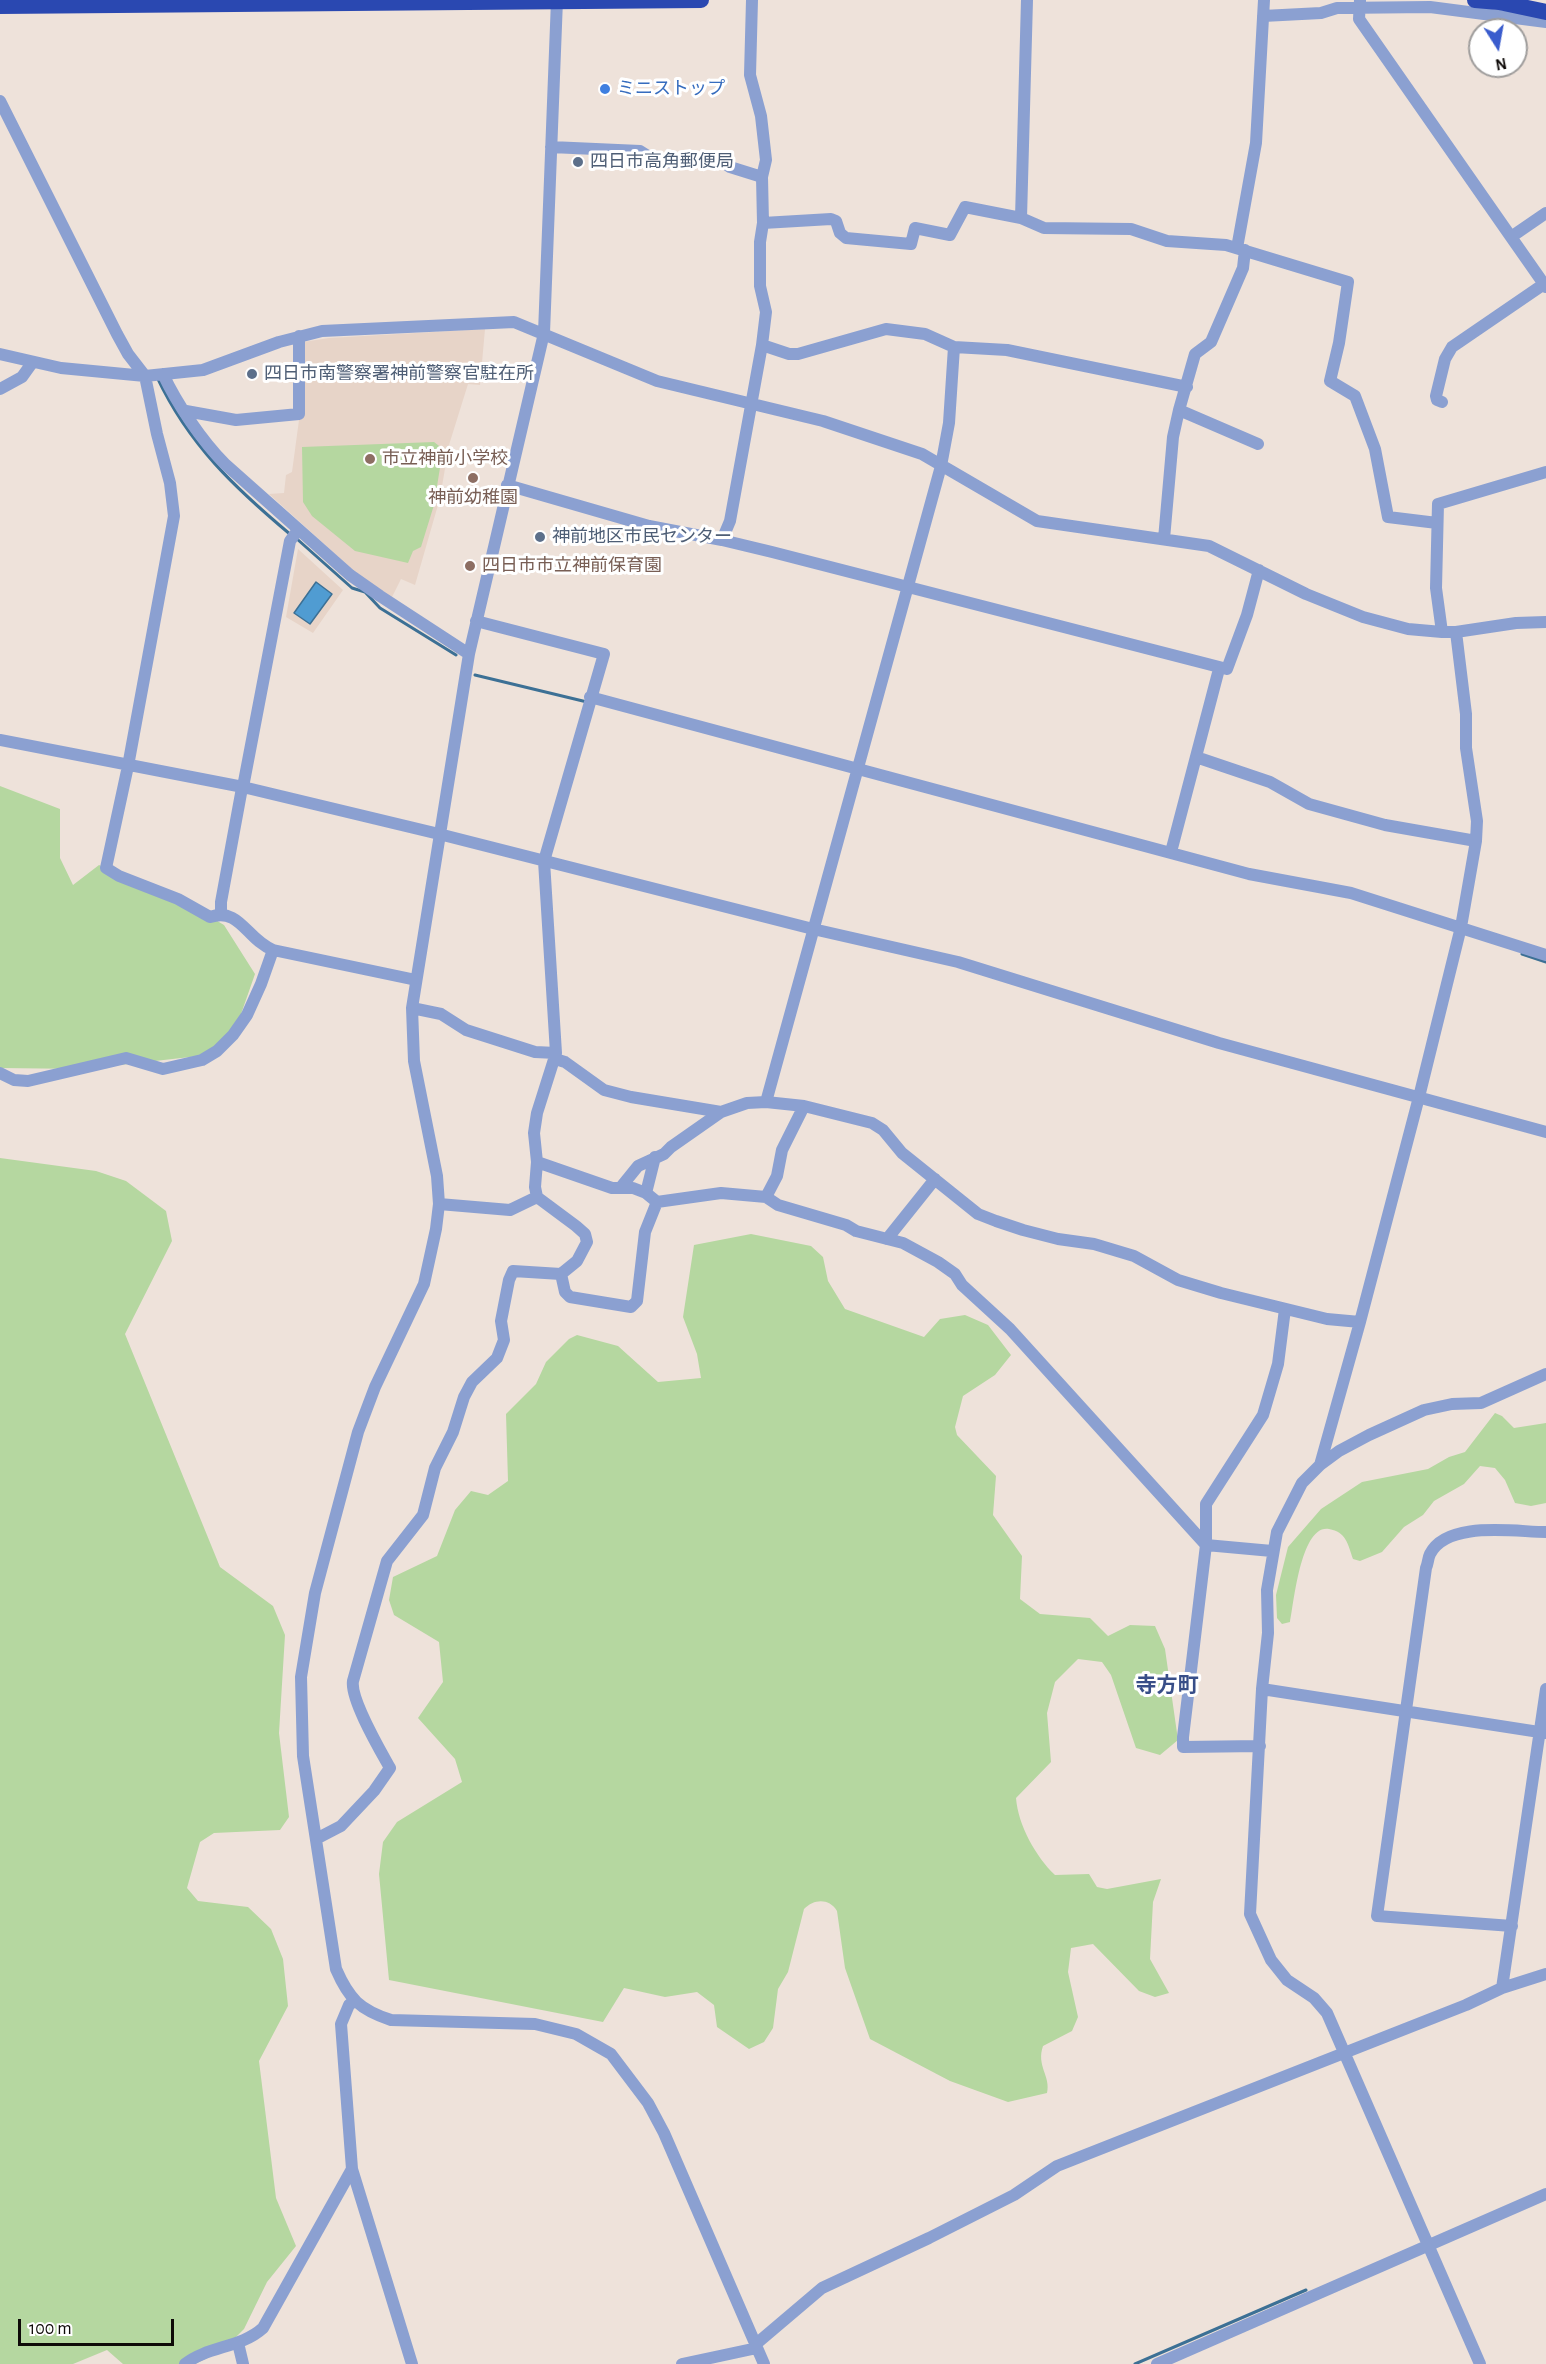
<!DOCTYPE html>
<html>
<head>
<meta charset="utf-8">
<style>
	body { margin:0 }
	#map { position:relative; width:1546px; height:2364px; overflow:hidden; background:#eee2da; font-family:"Alegreya Sans",sans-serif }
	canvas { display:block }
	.north { position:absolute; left:1468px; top:18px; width:60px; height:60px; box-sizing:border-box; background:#fff; border:2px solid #9f9d9c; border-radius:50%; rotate:169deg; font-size:16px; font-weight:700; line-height:24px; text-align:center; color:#0e0a08 }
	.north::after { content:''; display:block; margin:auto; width:21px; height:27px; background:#3a5ccd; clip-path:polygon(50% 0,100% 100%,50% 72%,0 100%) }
	.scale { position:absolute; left:18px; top:2319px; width:156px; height:27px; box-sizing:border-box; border:3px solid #0e0a08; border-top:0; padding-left:8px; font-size:18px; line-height:21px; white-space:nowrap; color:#0e0a08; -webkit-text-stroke:4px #fff; paint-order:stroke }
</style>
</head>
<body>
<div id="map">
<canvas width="1546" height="2364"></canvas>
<div class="north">N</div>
<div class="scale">100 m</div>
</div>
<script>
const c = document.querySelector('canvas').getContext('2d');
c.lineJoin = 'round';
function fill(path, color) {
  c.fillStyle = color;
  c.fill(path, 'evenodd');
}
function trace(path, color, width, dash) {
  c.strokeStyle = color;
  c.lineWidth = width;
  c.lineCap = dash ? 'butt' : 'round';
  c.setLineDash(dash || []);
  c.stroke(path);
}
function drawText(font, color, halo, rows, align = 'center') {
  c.font = font + ' "Alegreya Sans","Noto Sans JP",sans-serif';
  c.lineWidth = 6;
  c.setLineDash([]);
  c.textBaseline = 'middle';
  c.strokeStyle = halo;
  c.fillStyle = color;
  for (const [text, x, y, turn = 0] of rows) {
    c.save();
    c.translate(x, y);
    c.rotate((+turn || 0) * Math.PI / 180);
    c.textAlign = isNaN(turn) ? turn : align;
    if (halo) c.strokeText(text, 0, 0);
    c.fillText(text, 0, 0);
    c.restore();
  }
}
const built = new Path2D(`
	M485,329L480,385L468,384L449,445L440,498L415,585L401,579L391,599L354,571L269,494L284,493L286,475L292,472L299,420L304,416L303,342L329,338Z
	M298,549L343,590L313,633L286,617Z`);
const green = new Path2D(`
	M434,442L443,449L434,505L421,547L413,551L408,563L355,551L312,516L303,502L302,447Z
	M0,786L60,809V858L73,885L99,865L180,899L224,925L255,974L234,1034L208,1055L84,1069L0,1068Z
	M0,1158L96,1171L126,1181L166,1211L172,1241L125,1334L220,1567L273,1606L285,1635L279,1733L289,1817L280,1830L214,1833L200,1842L187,1888L198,1901L248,1907L271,1929L283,1959L288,2006L259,2061L276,2198L296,2246L267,2282L244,2329L222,2351L195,2364H123L107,2350L73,2364H0Z
	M751,1234L811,1246L823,1257L828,1281L845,1309L924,1337L940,1319L965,1315L988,1325L1011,1355L995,1375L963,1396L955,1427L957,1435L996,1476L993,1515L1022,1556L1020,1599L1040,1614L1090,1618L1108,1636L1130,1625L1155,1626L1165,1649L1178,1740L1160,1755L1136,1748L1111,1675L1102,1662L1078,1659L1055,1682L1047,1713L1051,1762L1016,1798C1018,1825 1036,1857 1055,1875L1089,1874L1097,1887L1107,1889L1161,1879L1153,1902L1150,1959L1169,1993L1155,1997L1139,1991L1093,1944L1071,1948L1068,1972L1078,2017L1072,2031L1043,2046C1036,2066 1051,2076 1047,2093L1008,2102L950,2081L870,2039L845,1968L837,1911C829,1898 814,1899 804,1909L788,1972L778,1989L773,2028L764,2042L749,2049L717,2027L714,2005L697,1992L665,1997L624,1988L603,2022L389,1980L379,1874L383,1842L397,1822L462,1782L455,1759L418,1718L443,1682L439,1642L394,1615L389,1600L393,1577L437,1556L455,1510L471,1491L488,1495L508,1481L506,1414L536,1384L546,1362L569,1339L577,1335L618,1346L658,1382L701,1378L697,1354L683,1317L694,1245Z
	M1495,1413L1502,1416L1514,1428L1546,1423V1503L1531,1506L1515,1503L1505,1480L1495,1468L1480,1466L1464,1484L1434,1501L1423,1515L1404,1527L1382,1552L1360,1561L1353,1559C1348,1544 1346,1532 1329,1529C1301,1524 1294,1602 1290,1622L1282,1624L1277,1618L1276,1595L1288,1547L1321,1509L1362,1482L1428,1469L1449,1457L1465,1452Z`);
const water = new Path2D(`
	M316,582L332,594L310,624L294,613Z`);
const stream = new Path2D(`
	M157,377C189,445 235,488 291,535
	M297,539L352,588L365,592L380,608L456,655
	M475,675L587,702
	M1522,954L1546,962
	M1135,2364L1306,2290`);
const minor = new Path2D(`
	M557,0L544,333L469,654L412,1008L414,1061L437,1176L439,1204L436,1229L424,1284L375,1387L358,1432L315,1593L301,1677L303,1756L336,1969C349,1999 360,2010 391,2020L535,2024L576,2034L611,2054L648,2103L664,2133L764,2364
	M1360,0L1359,19L1511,237
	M1263,16L1321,13L1337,8L1430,7L1546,22
	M0,101L117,334L128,354L145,376L157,434L170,483L174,516L128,766L106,868L119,876L178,899L210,917C240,907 246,939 273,950L416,980
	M551,147L640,151L659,163L712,158L723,162L730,167L762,177
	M1546,213L1511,237L1546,287
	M1021,218L1027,0
	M763,223L831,219L836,221L840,233L846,238L911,244L915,228L950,235L965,207L1021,218L1044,228L1131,229L1167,241L1226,245L1348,282L1339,343L1330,381L1355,396L1375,449L1388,517L1437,523
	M1237,248L1256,143L1264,0
	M762,345L789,354H798L886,329L925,334L954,347L1007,350L1187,387
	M0,354L61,368L145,376L203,370L279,342L322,331L514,322L657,381L823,421L922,454L1037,521L1209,546L1306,594L1363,617L1408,629L1442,632H1456L1516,623L1546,622
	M163,374C177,404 202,441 225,464L350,575L380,596L469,654
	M0,389L22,377L32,363
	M1442,402L1437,400L1436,396L1445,359L1452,347L1544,284
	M1179,410L1258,444
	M186,411L236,420L299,414V336
	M507,485L649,526L722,540L772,552L1227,669L1247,615L1259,570
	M1164,539L1173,437L1179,410L1195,354L1211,342L1243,268L1245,250
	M722,540L730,521L762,345L766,312L760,286V242L763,223L762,177L766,160L761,116L750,75L752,0
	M1442,632L1436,588L1438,504L1546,472
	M590,697L1249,874L1351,893L1546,955
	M0,740L243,787L439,834L813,929L958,962L1219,1043L1546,1132
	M1196,757L1270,782L1309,804L1385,825L1476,841
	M243,787L290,541L298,530
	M1171,852L1219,669
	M221,913V902L242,788
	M412,1008L441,1014L466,1030L535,1052L556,1053
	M555,1059L565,1062L604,1090L631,1097L721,1112L747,1103L766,1102L804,1106L872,1123L883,1130L902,1153L978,1214L996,1221L1023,1230L1058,1239L1094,1244L1134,1256L1178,1280L1221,1293L1327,1319L1360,1322
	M0,1073L14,1080L28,1081L126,1058L163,1069L202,1060L217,1051L233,1035L247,1015L261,984L273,950
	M766,1102L941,466L949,423L954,347
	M537,1162L612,1188H633L646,1193L657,1202L721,1193L766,1197L778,1205L846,1225L856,1231L903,1243L938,1262L955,1274L962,1285L1010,1329L1206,1545L1272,1551
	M621,1187L638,1166L664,1154L671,1147L721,1112
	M646,1193L655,1157
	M766,1197L777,1176L782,1150L804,1106
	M439,1204L510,1210L537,1197
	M887,1239L935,1179
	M561,1274L565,1292L570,1297L631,1307L637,1301L645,1232L657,1202
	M1320,1465L1360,1322L1419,1097L1461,927L1476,841L1477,821L1466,748V714L1456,632
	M1262,1689L1546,1733
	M1260,1746L1183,1747V1737L1206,1545V1504L1263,1415L1278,1364L1285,1309
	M316,1839L341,1826L374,1791L390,1768C380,1750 350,1699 353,1681L387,1561L423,1515L435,1468L453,1432L464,1397L472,1382L497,1358L504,1340L501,1321L509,1280L513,1271L561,1274L577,1261L587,1242L585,1234L576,1226L537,1197L535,1187L537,1162L534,1133L537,1113L556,1053L544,861L604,654L476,621
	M1512,1926L1377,1916L1426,1568C1428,1564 1428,1558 1430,1554C1447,1520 1515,1532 1546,1532
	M1502,1988L1546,1689
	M354,2001L349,2005L341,2024L352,2169L412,2364
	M238,2343L243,2364
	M756,2344L822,2288L929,2238L1014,2195L1057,2166L1466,2005L1502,1988L1546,1974
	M185,2364C208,2346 241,2348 263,2328L352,2169
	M682,2364L757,2348
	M1157,2364L1546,2194
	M1480,2364L1327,2013L1314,1998L1287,1980L1271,1960L1250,1914L1262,1689L1268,1633L1267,1590L1277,1532L1302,1483L1320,1465L1339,1451L1369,1435L1424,1410L1452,1404L1481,1403L1546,1374`);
const highway = new Path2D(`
	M1475,0L1499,2L1546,12
	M0,6L701,0`);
const markers = [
	[605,89,6,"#3f7fe0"],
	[578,162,6,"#5c6f8a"],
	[252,374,6,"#5c6f8a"],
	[370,459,6,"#8d6e63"],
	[473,478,6,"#8d6e63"],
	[540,537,6,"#5c6f8a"],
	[470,566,6,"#8d6e63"]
];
const shopNames = [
	["ミニストップ",617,89]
];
const serviceNames = [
	["四日市高角郵便局",590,162],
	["四日市南警察署神前警察官駐在所",264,374],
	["神前地区市民センター",552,537]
];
const educationNames = [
	["市立神前小学校",382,459],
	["神前幼稚園",473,498,"center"],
	["四日市市立神前保育園",482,566]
];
const quarterNames = [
	["寺方町",1167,1686]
];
fill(built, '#e7d4c8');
fill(green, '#b5d7a0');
fill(water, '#509cd2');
trace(water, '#3c7095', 1.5);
trace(stream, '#3c7095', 3);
trace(minor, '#8ba0d1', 12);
trace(highway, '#2a48b1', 16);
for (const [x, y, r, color] of markers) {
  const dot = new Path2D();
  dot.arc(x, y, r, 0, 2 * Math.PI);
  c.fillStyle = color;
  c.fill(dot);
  trace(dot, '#fff', 2);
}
drawText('18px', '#366cbe', '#fff', shopNames, 'left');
drawText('18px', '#4e5e75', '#fff', serviceNames, 'left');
drawText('18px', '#785e54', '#fff', educationNames, 'left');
drawText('bold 21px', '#384e88', '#fff', quarterNames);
</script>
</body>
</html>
